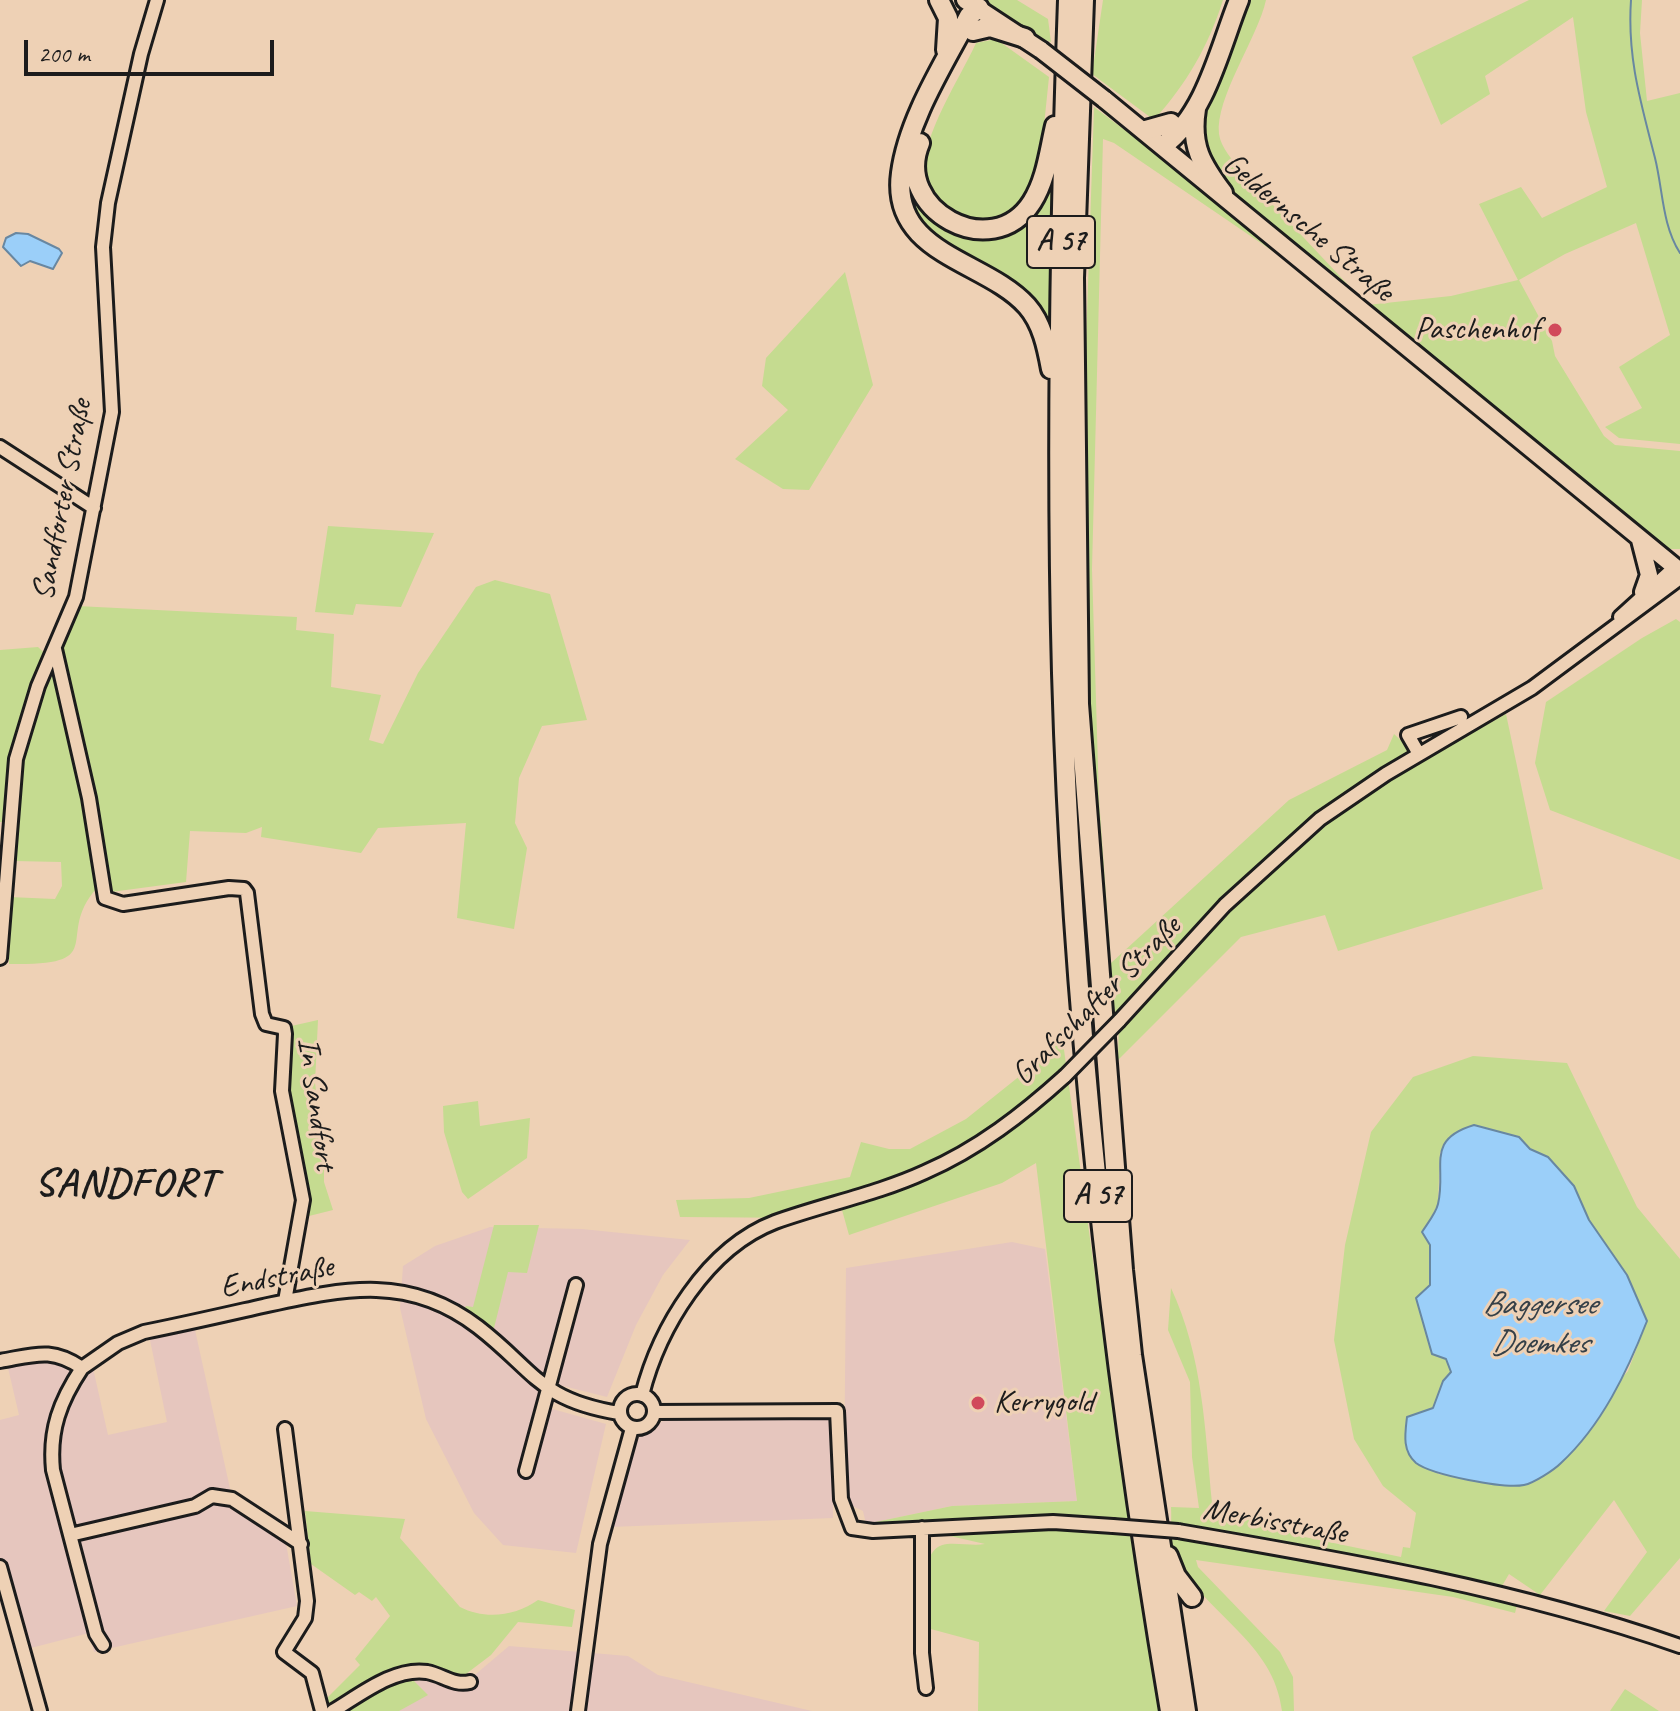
<!DOCTYPE html>
<html>
<head>
<meta charset="utf-8">
<style>
	body { margin:0 }
	#map { position:relative; width:1680px; height:1711px; overflow:hidden; background:#eed1b5; font-family:Caveat,sans-serif }
	canvas { display:block }
	.scale { position:absolute; left:24px; top:40px; width:250px; height:36px; box-sizing:border-box; border:4px solid #1c1c1c; border-top:0; padding-left:10px; font-size:24px; line-height:28px; white-space:nowrap; color:#1c1c1c; -webkit-text-stroke:6px #eed1b5; paint-order:stroke }
</style>
</head>
<body>
<div id="map">
<canvas width="1680" height="1711"></canvas>
<div class="scale">200 m</div>
</div>
<script>
const c = document.querySelector('canvas').getContext('2d');
c.lineJoin = 'round';
function fill(path, color) {
  c.fillStyle = color;
  c.fill(path, 'evenodd');
}
function trace(path, color, width, dash) {
  c.strokeStyle = color;
  c.lineWidth = width;
  c.lineCap = dash ? 'butt' : 'round';
  c.setLineDash(dash || []);
  c.stroke(path);
}
function drawText(font, color, halo, rows, align = 'center') {
  c.font = font + ' Caveat,sans-serif';
  c.lineWidth = 6;
  c.setLineDash([]);
  c.textBaseline = 'middle';
  c.strokeStyle = halo;
  c.fillStyle = color;
  for (const [text, x, y, turn = 0] of rows) {
    c.save();
    c.translate(x, y);
    c.rotate((+turn || 0) * Math.PI / 180);
    c.textAlign = isNaN(turn) ? turn : align;
    if (halo) c.strokeText(text, 0, 0);
    c.fillText(text, 0, 0);
    c.restore();
  }
}
const built = new Path2D(`
	M490,1227L582,1229L690,1240L663,1275L636,1325L607,1397L555,1384L549,1408L606,1424L576,1553L503,1545L474,1513L426,1419L400,1308L403,1266L435,1246Z
	M1012,1242L1045,1249L1077,1501L952,1506L866,1524L863,1511L846,1503L844,1492L846,1268Z
	M195,1330L231,1493L283,1526L297,1606L94,1652L89,1633L27,1649L0,1563V1420L19,1415L8,1368L54,1359L79,1372L93,1368L108,1435L167,1422L150,1340Z
	M833,1419V1518L611,1527L635,1436L665,1420Z
	M509,1646L628,1656L658,1675L812,1711H333L381,1683L432,1667L470,1679Z`);
const green = new Path2D(`
	M973,0H1017L1048,19L1051,42L1028,34Z
	M1103,0H1223C1208,47 1187,83 1154,120L1092,74Z
	M1247,0H1266C1258,37 1215,98 1219,134C1221,148 1233,160 1241,171L1367,305L1451,296L1518,280L1479,204L1521,187L1542,218L1607,187L1586,112L1573,17L1485,76L1490,94L1441,125L1412,57L1529,0H1642L1640,33L1647,101L1680,93V444L1619,438L1605,427L1642,408L1619,367L1670,335L1636,223L1565,254L1519,280L1552,341L1555,356L1604,436L1615,445L1680,451V549H1669L1434,361L1114,143L1103,139L1092,569L1099,799L1111,963L1289,800L1387,750L1394,734L1411,750L1388,773L1423,760L1506,714L1543,889L1338,951L1325,915L1241,937L1118,1060L1119,1021L1100,996L1080,522L1094,107L1205,190L1200,152L1203,107Z
	M996,39L1049,77L1039,174L1018,208L988,224L939,209C934,199 924,186 923,176C922,135 959,80 976,43Z
	M910,159C917,217 938,244 1000,235L1052,171L1049,338L1045,326L948,253L910,213Z
	M845,272L873,385L809,490L783,489L735,459L788,410L762,386L766,358Z
	M328,526L434,533L401,607L356,604L353,615L315,612Z
	M495,580L550,594L587,720L542,726L519,778L515,823L527,848L514,929L457,918L466,823L378,828L361,853L261,837L262,827L246,833L190,831L186,882L111,892L97,797L63,650L77,606L297,617L296,630L334,634L331,687L381,695L369,740L383,744L418,673L476,587Z
	M1676,619L1680,622V860L1550,810L1535,763L1546,702L1642,638Z
	M38,647L54,662L83,799L96,889C54,937 112,966 9,964V897L55,899L62,886L61,862L14,861L13,822H0V650Z
	M318,1020L315,1083L324,1149V1182L333,1210L305,1217L285,1098L287,1027Z
	M1061,1028L1133,1551L1159,1711H978L979,1642L927,1628C927,1605 916,1547 947,1544C960,1543 974,1546 985,1544L950,1536L947,1530L868,1528L866,1524L952,1506L1077,1501L1036,1163L1002,1183L849,1235L842,1210L812,1218L680,1217L676,1200L749,1198L850,1177L861,1142L889,1149H910L966,1119L1051,1051Z
	M1473,1056L1567,1063L1637,1207L1680,1259V1558L1630,1616L1604,1611L1647,1552L1614,1500L1540,1595L1509,1574L1502,1586L1520,1593L1515,1613L1453,1597L1196,1560L1198,1567L1280,1652L1293,1677L1294,1711H1282C1274,1641 1205,1615 1175,1556C1169,1543 1172,1521 1171,1507L1199,1508L1192,1457L1190,1382L1168,1330L1171,1288C1203,1357 1205,1429 1212,1503L1295,1535L1401,1557L1403,1547L1410,1548L1416,1513L1383,1486L1354,1439L1334,1340L1345,1245L1371,1132L1413,1077ZM1519,1137L1530,1149L1548,1157L1574,1186L1589,1220L1627,1275L1647,1321L1628,1371L1525,1485L1438,1474C1436,1439 1426,1401 1451,1372L1430,1285V1245L1423,1232L1438,1204L1440,1152Z
	M478,1101L480,1126L530,1118L527,1158L468,1199L462,1192L444,1132L443,1106Z
	M494,1225H539L527,1273L508,1272L493,1332L464,1310L466,1306L473,1307Z
	M305,1511L405,1519L400,1538L460,1607C485,1620 516,1616 538,1600L575,1610L572,1627L518,1622L491,1655L458,1680L417,1668L328,1709L326,1699L360,1665L355,1659L390,1616L376,1597L372,1601L359,1592L355,1595L311,1564Z
	M410,1677L428,1695L399,1711H342Z
	M1625,1689L1659,1711H1610Z`);
const water = new Path2D(`
	M16,233L28,234L59,249L62,253L53,269L30,261L21,266L3,247L6,238Z
	M1474,1125L1519,1137L1530,1149L1548,1157L1574,1186L1589,1220L1627,1275L1647,1321C1627,1372 1602,1425 1561,1463C1554,1470 1534,1483 1524,1485C1504,1489 1432,1475 1416,1463C1402,1451 1405,1434 1407,1417L1433,1408L1443,1381L1451,1372L1446,1359L1432,1354L1416,1298L1430,1285V1245L1422,1232C1427,1224 1436,1213 1438,1204C1447,1167 1424,1140 1474,1125Z`);
const stream = new Path2D(`
	M1631,0C1627,58 1641,103 1655,158C1663,190 1662,225 1680,253`);
const minor = new Path2D(`
	M0,447L94,508
	M1620,617L1675,567
	M55,649L89,798L105,898L123,904L229,888L244,889L247,893L262,1014L266,1024L284,1028L285,1034L282,1091L303,1200L285,1301
	M1419,754L1408,735L1461,717
	M0,958L16,759L38,686L76,597L112,412L103,247L108,203L141,54L157,0
	M1119,1021L1225,905L1320,819L1386,774L1532,688L1680,578
	M0,1361C35,1355 51,1347 82,1368L118,1343L144,1332C184,1324 223,1315 263,1306C342,1289 408,1273 478,1327C535,1371 539,1400 619,1413
	M82,1368C60,1401 49,1430 53,1470L96,1634L103,1645
	M620 1411a17 17 0 1 1 34 0a17 17 0 1 1-34 0Z
	M642,1395C659,1328 707,1248 775,1222C825,1204 877,1194 925,1172C978,1149 1023,1114 1065,1076
	M654,1412L837,1411L841,1499L852,1528L873,1531L1053,1522L1113,1526
	M285,1429L307,1601L305,1618L284,1652L312,1673L322,1711
	M526,1471L576,1285
	M922,1528V1653L926,1688
	M1178,1531C1347,1560 1517,1589 1680,1646
	M70,1535L195,1506L212,1496L232,1499L301,1544
	M0,1567L40,1711
	M333,1711C360,1695 394,1667 427,1672C443,1675 454,1686 470,1682
	M578,1711L600,1544L632,1428`);
const major = new Path2D(`
	M965,0L1041,50
	M1104,99L1680,571
	M1640,540L1649,575L1643,592`);
const highway = new Path2D(`
	M939,0L948,18L946,50
	M1068,0C1060,224 1056,449 1062,673C1072,1021 1112,1368 1170,1711
	M1084,0L1074,278L1079,704L1123,1270L1132,1355L1186,1711
	M979,8L969,16C944,64 908,119 901,173C890,255 986,260 1027,306C1042,323 1047,347 1051,369
	M973,31L990,27L1025,38
	M1196,109C1190,146 1202,165 1223,193
	M1146,130L1171,123
	M920,143C892,209 992,265 1032,202C1046,180 1049,152 1055,126
	M1164,145C1206,114 1220,47 1239,0
	M1168,1556L1176,1576L1192,1597`);
const minorBridge = new Path2D(`
	M1065,1076L1119,1021
	M1113,1526L1178,1531`);
const majorBridge = new Path2D(`
	M1041,50L1104,99`);
const markers = [
	[1555,330,8,"#d1495b"],
	[978,1403,8,"#d1495b"]
];
const shields = [
	[1061,242,68],
	[1098,1196,68]
];
const shieldNames = [
	["A 57",1061,242],
	["A 57",1098,1196]
];
const streetNames = [
	["Geldernsche Straße",1308,228,40],
	["Sandforter Straße",63,500,-79],
	["Grafschafter Straße",1097,1001,-45],
	["In Sandfort",316,1104,82],
	["Endstraße",277,1278,-11],
	["Merbisstraße",1275,1522,10]
];
const poiNames = [
	["Paschenhof",1539,330],
	["Kerrygold",994,1403,"left"]
];
const waterNames = [
	["Baggersee",1539,1305],
	["Doemkes",1539,1344]
];
const districtNames = [
	["SANDFORT",126,1185]
];
fill(built, '#e6c6be');
fill(green, '#c5db90');
fill(water, '#9bcff9');
trace(water, '#6887a1', 2);
trace(stream, '#6887a1', 2);
trace(minor, '#1c1c1c', 18);
trace(major, '#1c1c1c', 22);
trace(highway, '#1c1c1c', 24);
trace(minor, '#eed1b5', 12);
trace(major, '#eed1b5', 16);
trace(highway, '#eed1b5', 18);
trace(minorBridge, '#1c1c1c', 18, []);
trace(majorBridge, '#1c1c1c', 22, []);
trace(minorBridge, '#eed1b5', 12);
trace(majorBridge, '#eed1b5', 16);
for (const [x, y, r, color] of markers) {
  const dot = new Path2D();
  dot.arc(x, y, r, 0, 2 * Math.PI);
  c.fillStyle = color;
  c.fill(dot);
  trace(dot, '#eed1b5', 3);
}
for (const [x, y, w] of shields) {
  const box = new Path2D();
  box.roundRect(x - w / 2, y - 26, w, 52, 6);
  c.fillStyle = '#eed1b5';
  c.fill(box);
  trace(box, '#1c1c1c', 2);
}
drawText('bold 30px', '#1c1c1c', null, shieldNames);
drawText('32px', '#1c1c1c', '#eed1b5', streetNames);
drawText('32px', '#1c1c1c', '#eed1b5', poiNames, 'right');
drawText('italic 34px', '#354048', '#eed1b5', waterNames);
c.letterSpacing = '2px';
drawText('bold 40px', '#1c1c1c', '#eed1b5', districtNames);
c.letterSpacing = '0px';
</script>
</body>
</html>
